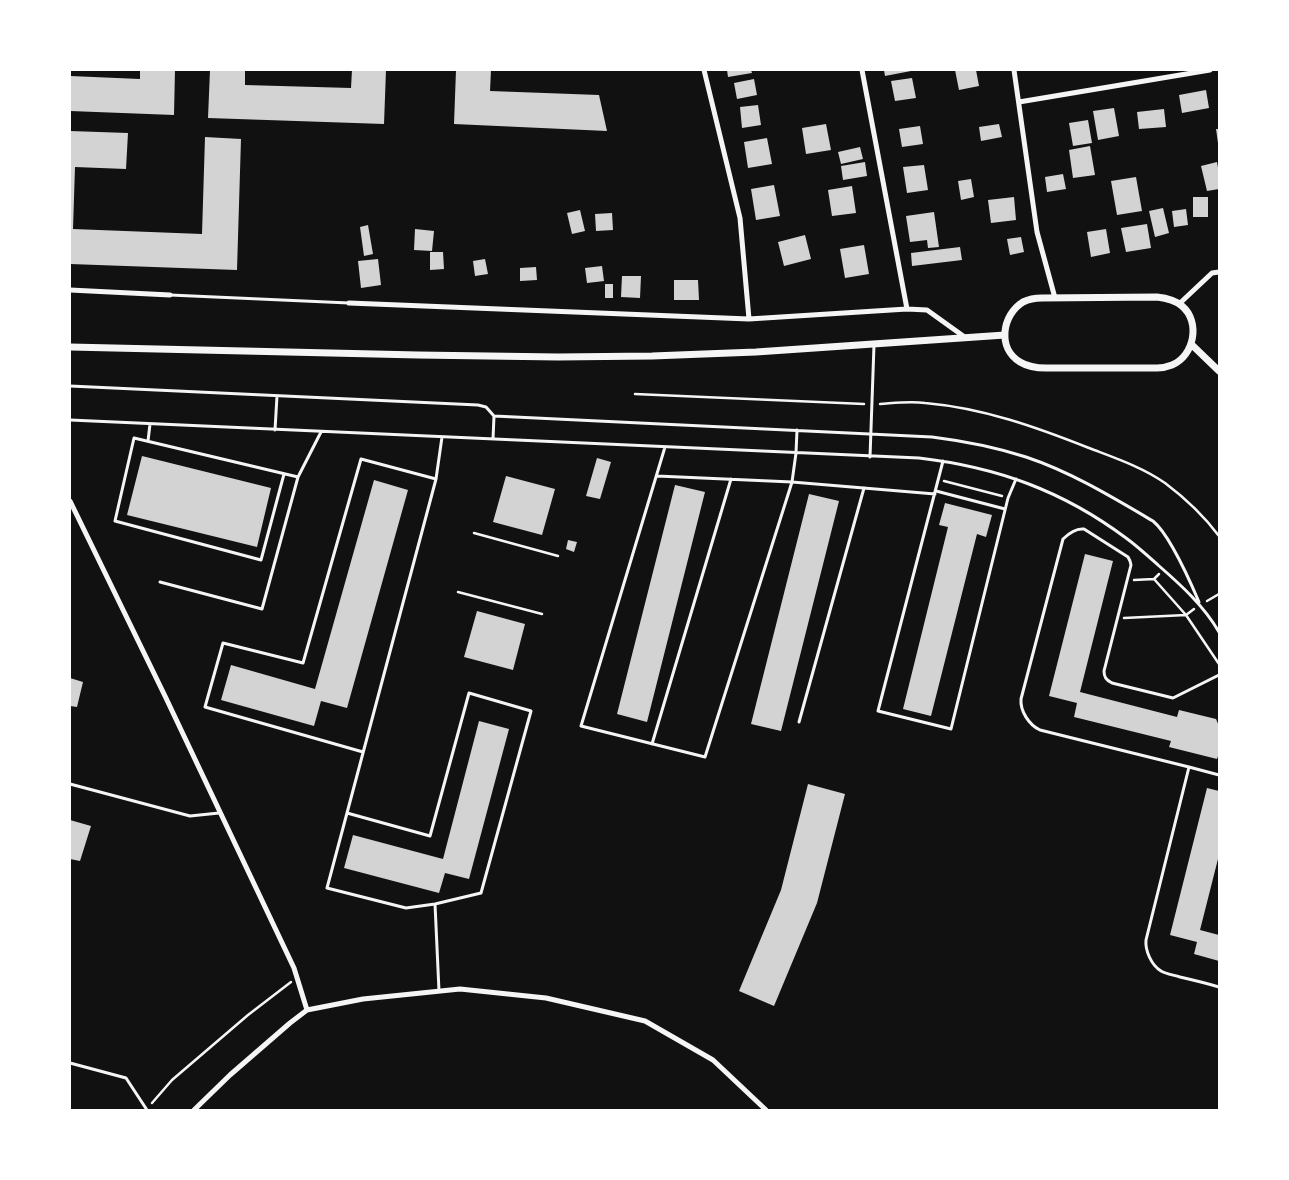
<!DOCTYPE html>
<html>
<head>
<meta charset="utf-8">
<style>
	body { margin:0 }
	#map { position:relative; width:1289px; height:1180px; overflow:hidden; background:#111; font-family:Lora,serif }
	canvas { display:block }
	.frame { position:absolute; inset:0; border:71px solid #fff; pointer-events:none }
</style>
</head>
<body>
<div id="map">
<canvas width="1289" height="1180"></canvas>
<div class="frame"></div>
</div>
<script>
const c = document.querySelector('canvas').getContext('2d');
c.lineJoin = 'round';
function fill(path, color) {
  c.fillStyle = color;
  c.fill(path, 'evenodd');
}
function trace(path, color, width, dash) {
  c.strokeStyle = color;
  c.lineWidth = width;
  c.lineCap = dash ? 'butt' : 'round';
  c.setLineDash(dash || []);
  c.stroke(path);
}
const building = new Path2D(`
	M140,70H175L174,115L70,111V76L140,79Z
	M210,70H245V85L351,88L352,70H386L384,124L208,118Z
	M456,70H491L490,91L599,95L607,131L454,124Z
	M727,70H751L752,73L728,77Z
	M884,70H911V71L885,76Z
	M955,70H976L979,86L959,90Z
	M912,78L916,98L895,101L891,81Z
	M754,79L757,95L737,99L734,83Z
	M1206,90L1209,108L1182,113L1179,95Z
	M758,105L761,125L742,128L740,107Z
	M1114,108L1119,136L1098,140L1093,111Z
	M1164,109L1166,127L1139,129L1137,112Z
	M1088,120L1092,143L1073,146L1069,123Z
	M826,124L831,150L806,154L802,128Z
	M999,124L1002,137L981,141L979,127Z
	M920,126L923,144L902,147L899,129Z
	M1216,129H1219V142L1218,143Z
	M70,131L128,133L126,169L75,167L73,229L202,234L205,137L241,139L237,270L70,264Z
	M767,138L772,164L748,168L744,142Z
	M1090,146L1095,175L1073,178L1069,150Z
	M860,147L863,159L841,164L838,152Z
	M865,162L867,176L843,180L841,166Z
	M1217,162L1219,173V189L1207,191L1201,166Z
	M924,165L928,190L907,193L903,167Z
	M1063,174L1066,189L1047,192L1045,177Z
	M1136,177L1142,211L1117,215L1111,181Z
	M971,179L974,197L961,200L958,181Z
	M774,185L780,216L756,220L751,189Z
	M852,186L856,213L832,216L828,190Z
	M1014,197L1016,220L991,223L988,200Z
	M1193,197H1208V217H1193Z
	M1163,208L1169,233L1155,237L1149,211Z
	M1186,209L1188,225L1174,227L1172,211Z
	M580,210L585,231L572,234L567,213Z
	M934,212L939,247L928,248L927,240L910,242L906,216Z
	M612,213L613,230L596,231L595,214Z
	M1147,224L1151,248L1126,252L1121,228Z
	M368,225L373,254L364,256L360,227Z
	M415,229L434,231L432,251L414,250Z
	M1106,229L1110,253L1091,257L1087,232Z
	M805,235L811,259L784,266L778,242Z
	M1021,237L1024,252L1010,255L1007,239Z
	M864,245L869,274L845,278L840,249Z
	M960,247L962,260L912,266L911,253Z
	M430,252H443L444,269L430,270Z
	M378,259L381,285L361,288L358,261Z
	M485,259L488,274L475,276L473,261Z
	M602,266L604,281L587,283L585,268Z
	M536,267L537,280L520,281V268Z
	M622,276H641L640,298L621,297Z
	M674,280H698L699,300H674Z
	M605,284H613V298H605Z
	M142,456L271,488L257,547L127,515Z
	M597,458L611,462L600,499L586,496Z
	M506,476L555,489L542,535L493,522Z
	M374,480L408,490L347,708L321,701L314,726L221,700L231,665L315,689Z
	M675,485L705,492L647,722L617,714Z
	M809,494L839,501L781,731L751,724Z
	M945,503L992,515L986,537L977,534L931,716L903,709L948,527L939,525Z
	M568,540L577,542L574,552L566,549Z
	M1085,554L1113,561L1080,692L1177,717L1179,710L1216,719L1219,726V753L1217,759L1169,747L1171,741L1074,717L1077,703L1049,696Z
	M477,611L525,624L513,670L464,657Z
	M70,678L83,682L77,707L70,706Z
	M479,721L509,729L469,879L445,873L439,893L344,868L353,835L443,859Z
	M808,784L845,794L817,903L774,1006L739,991L781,890Z
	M1207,788L1219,791V855L1200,930L1219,935V961L1194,954L1197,942L1170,935Z
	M70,820L91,826L80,861L70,859Z`);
const path = new Path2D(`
	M635,394L864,404
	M880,404C895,403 910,401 925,403C983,408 1036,427 1089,448C1115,458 1142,467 1165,483C1185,498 1204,516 1219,536
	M944,481L1002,496
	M474,533L558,556
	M1154,579L1186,615L1219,664
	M1134,580L1154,579L1159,574
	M458,592L542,614
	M1207,601L1219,594
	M1124,618L1186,615L1194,609
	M152,1103L172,1080L248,1015L291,982`);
const service = new Path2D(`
	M170,295L349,303
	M70,386L478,405L486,407L494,416L493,439
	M494,416L932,437C964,441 995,447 1026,457C1071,472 1112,497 1153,521C1170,535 1190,581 1199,602
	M70,420L919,458C997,467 1063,491 1126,538C1137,546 1148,556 1158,565C1181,585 1204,606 1219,632
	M275,430L277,396
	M148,441L150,424
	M665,447L581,726L705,757L792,482L796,453L797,430
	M870,457L874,345
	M943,461L878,711L951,729L1008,498L1016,479
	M284,474L261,560L115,521L134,438L298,477
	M657,476L792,482L935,494
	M936,491L1005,509
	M160,582L262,609L298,477L321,432
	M1219,675L1173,698L1112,683C1106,680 1104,677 1104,671L1131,565L1130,561L1128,557L1084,529C1076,528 1068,534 1063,539L1021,699C1020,711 1029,725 1040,730L1189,767L1146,940C1145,950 1151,965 1161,971C1166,974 1174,975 1180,977C1193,980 1206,983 1219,987
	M469,693L531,711L481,893L435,904L406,908L327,888L347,813L430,836Z
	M799,722L864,488
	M652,744L731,479
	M363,752L205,707L223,643L303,663L361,459L436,479
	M1189,767L1219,775
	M70,784L190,816L219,813
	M347,813L436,479L442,437
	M435,904L439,991
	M70,1063L126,1078L147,1110`);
const minor = new Path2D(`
	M704,70L740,218L749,319
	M862,70L907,309
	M1014,70L1037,232L1055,298
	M1019,102L1210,70
	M70,290L170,295
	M349,303L749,319L907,309L927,310L966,338
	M1179,304L1212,273L1219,272
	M70,501L165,696L294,968L307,1010L290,1023L230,1075L194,1110
	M307,1010L363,999L460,989L546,998L645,1021L713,1060L766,1110`);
const tertiary = new Path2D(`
	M1157,297C1166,298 1175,300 1182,306C1201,322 1194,356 1172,365C1167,367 1162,368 1157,368H1046C1037,368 1028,367 1020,362C997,348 1002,315 1023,302C1029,299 1036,298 1042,298Z
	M1191,344L1219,371
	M70,347L418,355L558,357L652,356L756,352L1005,335`);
fill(building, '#d3d3d3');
trace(path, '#f5f5f5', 2.5);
trace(service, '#f5f5f5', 3);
trace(minor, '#f5f5f5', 5);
trace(tertiary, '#f5f5f5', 7);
</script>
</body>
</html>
